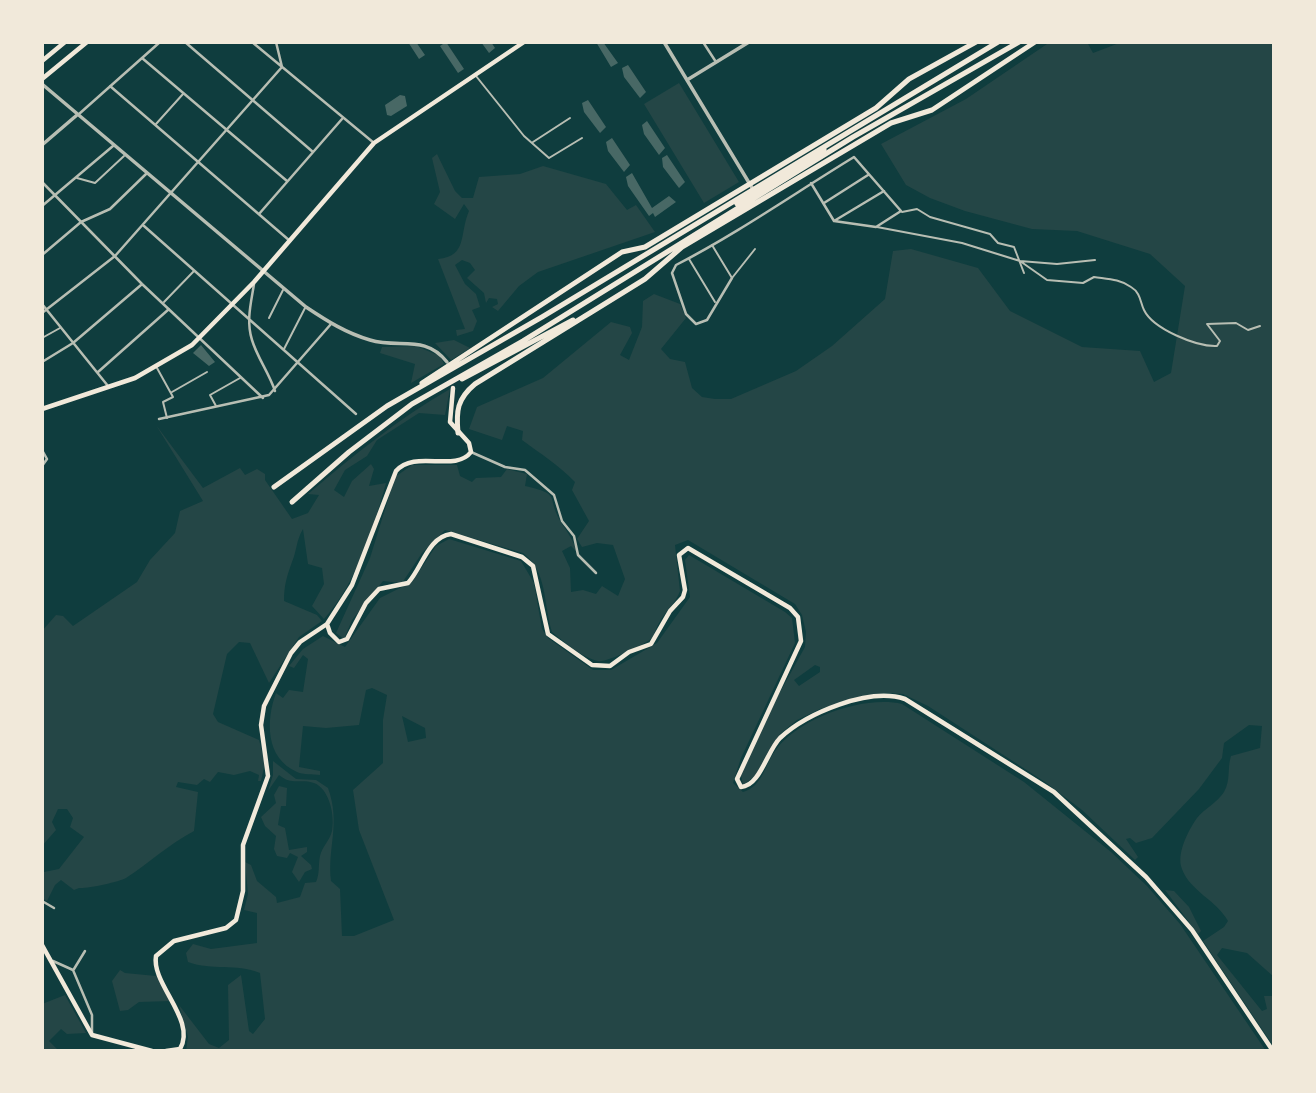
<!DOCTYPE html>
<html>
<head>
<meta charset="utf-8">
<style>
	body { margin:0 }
	#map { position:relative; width:1316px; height:1093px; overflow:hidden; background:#0f3d3e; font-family:"Archivo Narrow",sans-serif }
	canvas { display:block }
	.frame { position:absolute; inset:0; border:44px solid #f1e9da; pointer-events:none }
</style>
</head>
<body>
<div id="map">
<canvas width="1316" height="1093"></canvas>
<div class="frame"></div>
</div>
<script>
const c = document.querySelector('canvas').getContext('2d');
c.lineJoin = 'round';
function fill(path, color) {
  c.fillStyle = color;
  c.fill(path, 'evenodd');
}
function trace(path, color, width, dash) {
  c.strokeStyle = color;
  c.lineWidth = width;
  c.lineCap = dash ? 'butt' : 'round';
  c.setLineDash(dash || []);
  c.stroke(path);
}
const green = new Path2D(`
	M1050,42H1087L1093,53L1122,42H1274V977L1247,953L1222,948L1217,955L1262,1011L1267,1009L1264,996H1274V1047L1203,941L1224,927L1228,921C1216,900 1190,891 1182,869C1176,854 1188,831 1197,818C1204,809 1218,802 1224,792C1231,780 1227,768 1231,756L1260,748L1262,726L1249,725L1224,743L1222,758L1199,789L1152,838L1136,843L1130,838L1126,839L1138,857L1135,860L1082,810L1045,782L928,706L903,694L888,693L858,697L820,709L797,720L780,734L755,776L743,785L741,775L764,721L805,647L806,632L802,615L795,604L688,540L675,545L680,591C676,603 665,611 659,623C656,627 655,634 652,638C646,644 606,663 598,661C583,658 564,642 552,632C543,603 548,572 523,553L445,530L422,553L402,583L383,581L352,620L344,639L336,633L370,558L395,477L412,465H457L460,476L472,482L476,478L501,477L507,469L527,474L525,486C563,495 545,495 561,522C567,532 573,539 577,552L571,546L562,551L570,568L571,592L583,590L596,594L602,586L618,596L625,579L613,545L597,543L582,547L577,539L589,521L572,490L575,482C556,463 542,455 522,440L523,431L507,426L502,440L469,429L477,407L543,378L611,322L630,327L632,333L620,355L629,360L642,327L643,301L654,294L680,304L686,318L661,349L670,359L685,362L692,388L702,397L715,399H731L796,371L832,346L885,299L893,251L911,249L978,268L1010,311L1082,347L1140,351L1154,382L1171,373L1185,286L1150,254L1077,231L1032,229L965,211L930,198L906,185L881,144L966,99ZM815,665L820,667V672L799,686L794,680Z
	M679,83L739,182L704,203L644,104Z
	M437,154L455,191L462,198H473L479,177L520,174L543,166L606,184L627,210L636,205L655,232L538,272L519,286L498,311L492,307L498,304L497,299L489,298L486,303L484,293L467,278L475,270L470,263L462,260L455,265L465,284L476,294L480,307L472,310L477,321L473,331L457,336L456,330L465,329L438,259C468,256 459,234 469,211L464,204L455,219L434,204L440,192L432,158Z
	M454,340L470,348L451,360L435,343Z
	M416,346L440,356L444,364L411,383L415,364L380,353L382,347Z
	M450,389L445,415L419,413L377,440L367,456L345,470L334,490L344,497L352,481L371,464L374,469L369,486L386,483C373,530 357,582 324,619L312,606L324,584L322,568L308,564L303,529C296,541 297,550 292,562C287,576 284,585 284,601L317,615L322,621L299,637L269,683L250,643L239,642L227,654L213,714L218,722L259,740L265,763L261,781H258L259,775L250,771L234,775L218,772L210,782L204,779L197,785L178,782L176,787L198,792L194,831C169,844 149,863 126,878C119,882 86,889 79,888L74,890L61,880L55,885L47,901L42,898V868L44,872L59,869L84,837L70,827L73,818L67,809H58L52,822L56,830L42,846V631L56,615L63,616L73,626L137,582L150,560L175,533L180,511L203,501L156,425L203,488L240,468L245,475L257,469L265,474V480L292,519L308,513L319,495L308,494C354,455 398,419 450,389Z
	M449,539L521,561L534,583L542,629L548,638L593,670H611L657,643L690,597L685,560L689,555L785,612L792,618L795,643L741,758L733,783L743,792C763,786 764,766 775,751C798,718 864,695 902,704L1024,782L1111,852L1147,886L1180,924L1266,1051H186L188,1037L179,1005L209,1044L219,1048L229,1040L228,985L241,975L249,1031L253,1034L265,1019L260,973C235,963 213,971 188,962L186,953L193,944L211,949L257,943V913L244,910L248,894L245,862L251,865L257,881L276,897L277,903L300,897L305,883L316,882C320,873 318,866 320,856C322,847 330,840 332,831C335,817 330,789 314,783C301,778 292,786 279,775L268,791L273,775V761L296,779L316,780L328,788C341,824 327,848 331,881L340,889L342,936H354L394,920L359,830L353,790L383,763V720L387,695L372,688L366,690L359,725L326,728L303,726L299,767L320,771V775C313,774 303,775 297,772C265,758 266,720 276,693L283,698L289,690L303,692L308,659L303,655L294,668L289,666L303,649L323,636L345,647L380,598L412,582L436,546ZM402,716L425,728L426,738L408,742Z
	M279,786L287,788L286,806H281L278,825L285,828L289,850L307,847V852L301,856L311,865L312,869L305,872L299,882L292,872L298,857L290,853L287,858L277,856L274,849L276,836L265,826L261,817L276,803L274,795Z
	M1165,890L1174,891L1189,907L1201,931L1198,934Z
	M120,970L125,973L156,976L171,1001L139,1002L128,1010L120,1011L112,981Z
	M65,995L86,1033L67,1034L61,1029L49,1041L59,1051H42V1004Z`);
const building = new Path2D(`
	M408,42H416L425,55L419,59Z
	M446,42L464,69L458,73L440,46Z
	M481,42H491L495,48L489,53Z
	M596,42H603L618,63L611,67Z
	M628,65L646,92L640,98L624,77L622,68Z
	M400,95L405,96L407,106L391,116L387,115L385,105Z
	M588,100L606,127L600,133L584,112L582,103Z
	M647,121L665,148L659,155L644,134L642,125Z
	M612,138L630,165L624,172L608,151L606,142Z
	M667,155L685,182L679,188L663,167L662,158Z
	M632,173L652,208L669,196L676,202L655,217L653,213L649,216L628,186L626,177Z
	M201,345L215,362L209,366L193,353Z`);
const service = new Path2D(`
	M476,76L524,136L549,158L582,138
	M156,124L183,94
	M533,142L570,118
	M77,178L95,183L124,156
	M902,212L917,209L930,217L990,234L998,243L1014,247L1024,273
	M877,227L962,243L1020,261L1057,264L1095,260
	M712,245L732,278L755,249
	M689,259L715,302
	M1020,261L1047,280L1083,283L1094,277C1107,279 1120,279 1131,287C1141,293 1140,302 1144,310C1153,329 1197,347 1217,346L1220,341L1207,324L1236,323L1248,330L1260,326
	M164,302L194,271
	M269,318L283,290
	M42,338L60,328
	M284,349L305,308
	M157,368L173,397L163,402L167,418
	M172,392L207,372
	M216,406L210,395L240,378`);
const minor = new Path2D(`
	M185,42L313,152
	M252,42L374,143
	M703,42L716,62
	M142,58L287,181
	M110,86L290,241
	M79,114L160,42
	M42,182L142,284L263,398
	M824,203L868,175
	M42,206L113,146
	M259,214L342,119
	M834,221L884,191
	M144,226L356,414
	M42,255L81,222L110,209L146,174
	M732,278L707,320L696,324L686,314L672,273L676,265C738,233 795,193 854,157L901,211L876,227L834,221L811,183
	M254,284C251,303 246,321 252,340C257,357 269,373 275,391
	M42,304L108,386
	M42,313L115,256L282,67L276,42
	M42,362L73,343L141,285
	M98,372L169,309
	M159,419L269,395L331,324
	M42,450L47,459L42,466
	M471,452L505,467L525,470L554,495L562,521L574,536L578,555L596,573
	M42,901L54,908
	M53,961L73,970L92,1015V1034
	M74,969L85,951`);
const tertiary = new Path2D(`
	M664,42L754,191
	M687,80L749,42
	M42,84L306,307C327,321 346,333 370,340C399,349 425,334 447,362
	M42,145L77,115`);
const secondary = new Path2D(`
	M453,388L450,422L469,443L471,452C455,473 415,449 396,471L352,585L327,624L330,633L339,642L347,639L366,603L379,589L408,583C422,568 428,537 451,534L522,557L533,566L548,634L592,665L610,666L629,652L651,644L670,611L683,597L685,590L679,555L688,548L790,608L798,617L801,641L737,779L741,787C760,786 767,751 780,738C807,713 869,687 905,699L1054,792L1146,877L1192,930L1273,1051
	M42,409L135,378L192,345L254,282L374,143L524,42
	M42,945L92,1035L152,1051
	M166,1051L180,1049C197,1020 151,984 156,956L174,941L226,928L236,920L243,891V845L268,776L261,725L264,706L291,653L300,642L327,624`);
const primary = new Path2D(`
	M42,61L65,42
	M42,79L87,42`);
const trunk = new Path2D(`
	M737,204L824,149
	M462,379L573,320
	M422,383L622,252L645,247L876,108L909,79L976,42
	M458,433C456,411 457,399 475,384L645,279L682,247L891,123L932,110L1035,42
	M274,487L387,406L542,317L998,42
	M292,502L349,452L412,404L523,341L853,137L1019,42`);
fill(green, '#244646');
fill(building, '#486865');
trace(service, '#b8beb3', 2);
trace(minor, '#b8beb3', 2.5);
trace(tertiary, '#b8beb3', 3.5);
trace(secondary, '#f1e9da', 4.5);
trace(primary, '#f1e9da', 4.5);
trace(trunk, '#f1e9da', 5);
</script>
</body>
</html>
